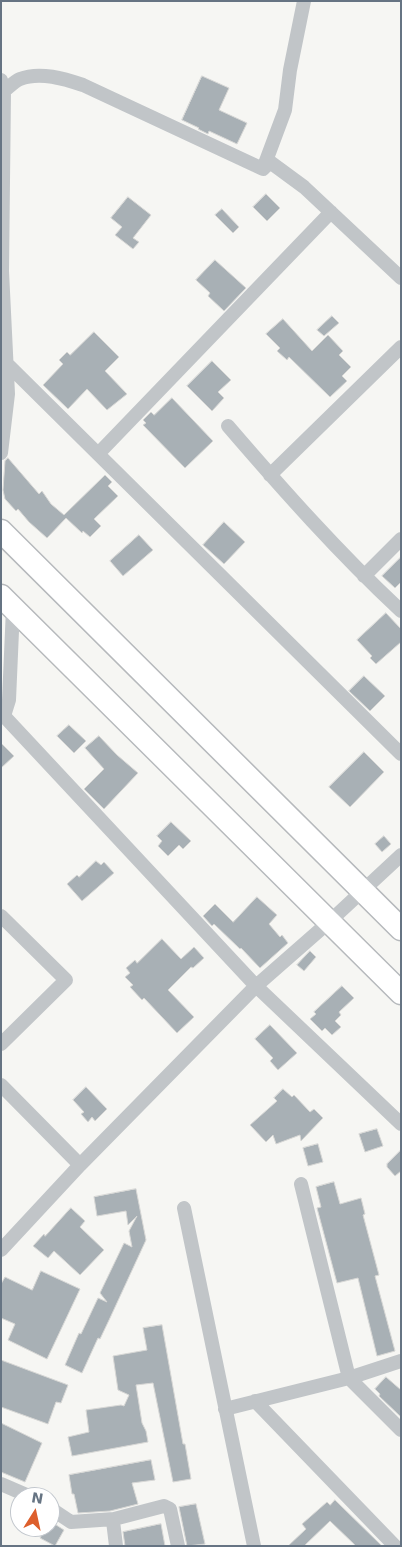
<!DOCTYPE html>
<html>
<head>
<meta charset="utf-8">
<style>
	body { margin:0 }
	#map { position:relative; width:402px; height:1547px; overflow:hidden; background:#f6f6f3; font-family:"DejaVu Sans",sans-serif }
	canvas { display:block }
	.frame { position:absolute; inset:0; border:2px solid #667483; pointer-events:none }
	.north { position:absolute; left:10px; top:1487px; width:50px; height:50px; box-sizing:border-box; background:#fff; border:1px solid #c2c7cd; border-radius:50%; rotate:10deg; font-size:14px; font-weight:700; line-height:20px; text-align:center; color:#667483 }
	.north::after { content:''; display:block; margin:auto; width:18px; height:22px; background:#dd5f2c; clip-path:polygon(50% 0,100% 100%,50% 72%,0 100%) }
</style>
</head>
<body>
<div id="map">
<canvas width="402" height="1547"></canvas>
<div class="frame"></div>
<div class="north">N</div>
</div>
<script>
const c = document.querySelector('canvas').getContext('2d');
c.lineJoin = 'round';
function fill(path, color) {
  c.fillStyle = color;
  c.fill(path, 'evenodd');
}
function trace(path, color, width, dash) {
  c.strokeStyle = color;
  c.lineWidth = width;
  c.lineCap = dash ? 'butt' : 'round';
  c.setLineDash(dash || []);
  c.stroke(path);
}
const building = new Path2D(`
	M202,76L229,88L219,110L247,123L237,144L209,131L208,134L198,129L199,128L182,120Z
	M266,194L280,208L267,221L253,207Z
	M128,197L151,215L133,238L139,242L133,249L115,235L122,227L111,218Z
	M222,209L239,227L233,233L215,215Z
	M215,260L246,288L224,311L208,296L210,293L196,280Z
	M332,316L339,323L324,336L317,330Z
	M283,319L312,351L328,335L343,351L339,355L351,367L342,376L347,381L330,397L289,357L287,360L277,351L280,348L266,334Z
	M94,332L119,357L105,371L127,394L107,410L87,389L68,409L43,385L63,364L59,360L67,352L70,355Z
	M212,361L231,380L218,392L224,398L212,411L187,386Z
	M172,398L213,441L185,468L143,425L146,423L143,420L151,412L154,415Z
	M8,458L39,494L42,491L51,504L64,515L105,475L112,482L108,486L118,496L94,519L101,526L90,537L83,531L82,533L66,518L47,538L29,522L18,509L16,511L5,499L3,490L5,461Z
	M224,522L245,542L224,564L203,545Z
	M139,535L153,550L123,576L110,561Z
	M401,557V582L395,588L382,576Z
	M386,613L401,629V642L376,664L370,658L372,656L357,640Z
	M364,676L385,696L370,711L349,691Z
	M69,725L86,741L74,753L57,736Z
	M99,736L117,755L138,773L104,809L84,789L104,769L85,748Z
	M1,743L14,756L1,768Z
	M364,752L384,772L350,807L329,787Z
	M171,822L191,841L183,849L179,845L168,856L158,846L162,841L157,836Z
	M384,836L391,844L382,852L375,844Z
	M96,861L101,865L104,862L114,873L82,901L67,884L77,875L79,877Z
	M257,897L277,915L269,924L280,937L282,935L288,943L260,968L241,948L240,949L214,924L212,926L203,916L215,904L233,922Z
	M162,939L181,959L194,947L204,958L193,968L191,967L168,990L194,1017L177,1033L144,998L142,1000L130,987L133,985L125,977L130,973L126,968L135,960L137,963Z
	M310,951L316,957L304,971L297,965Z
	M342,986L354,998L339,1012L341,1015L335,1021L341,1027L332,1035L325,1028L322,1031L310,1019L316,1014L314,1012Z
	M270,1025L297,1053L278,1070L270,1061L273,1058L255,1039Z
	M86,1087L107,1109L95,1121L92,1117L88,1122L81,1114L84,1112L73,1100Z
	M283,1089L292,1097L294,1095L310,1112L314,1109L323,1118L301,1141L300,1135L276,1144L273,1135L266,1142L250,1125L277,1101L274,1098Z
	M377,1129L383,1146L365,1152L359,1134Z
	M318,1144L323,1162L308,1166L303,1148Z
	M401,1150V1171L395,1176L387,1167V1164Z
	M334,1182L340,1204L361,1198L365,1214L363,1215L379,1275L375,1276L395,1351L377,1356L358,1278L337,1283L317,1208L321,1207L316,1187Z
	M136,1189L146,1240L110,1318L100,1339L98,1338L82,1373L65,1365L79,1333L81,1334L98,1298L107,1302L100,1293L124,1243L132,1247L129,1231L137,1216L128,1225L126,1211L97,1216L94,1197Z
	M71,1208L85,1221L80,1227L104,1250L80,1275L54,1251L48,1258L33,1246L44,1234L45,1236Z
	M41,1271L80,1289L47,1359L8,1340L15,1324L1,1318V1284L5,1277L32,1290Z
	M162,1325L183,1444H185L191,1479L173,1482L153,1383L136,1385L142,1423L146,1431L148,1442L72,1456L68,1437L89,1432L86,1410L121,1405L124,1406L129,1395L118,1390L113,1356L147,1350L143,1328Z
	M1,1360L68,1385L61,1403L56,1402L48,1424L1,1407Z
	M386,1377L401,1390V1417L379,1396L380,1394L375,1389Z
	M1,1423L42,1443L25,1482L1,1472Z
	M151,1460L155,1480L132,1483L138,1504L110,1511L78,1513L74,1494H72L69,1475Z
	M335,1500L382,1546H356L330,1521L304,1546H288L306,1529L302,1524L327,1502L330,1505Z
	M196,1504L205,1544L187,1546L179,1507Z
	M50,1521L64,1530L55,1546L40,1538L46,1527H50Z
	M161,1524L165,1546H125L123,1532Z`);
const minor = new Path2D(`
	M1,80L4,91L2,271L8,394L1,453
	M4,91C9,87 15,81 20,79C40,71 65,79 83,85L263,169L270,162L304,187L401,278
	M263,169L285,110L290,70L304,1
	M1,358L401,754
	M228,426C283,490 339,553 401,611
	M98,454L331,212
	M270,475L401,347
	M364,576L401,539
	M1,715L4,716L256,986L401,1124
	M4,716L9,700L13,608
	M1,916L66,980L1,1044
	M1,1085L80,1165
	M301,1184L349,1378L401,1430
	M184,1208L254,1546
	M1,1250L80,1165L256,986L329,922L401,855
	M255,1401L395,1546
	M225,1409L349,1378L401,1361
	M1,1484L31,1497
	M50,1508L71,1522L114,1519
	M116,1546L113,1521L114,1519L164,1506L170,1509L178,1546`);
const trunk = new Path2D(`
	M1,531L401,929
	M1,596L401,993`);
fill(building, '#a8b0b5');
trace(building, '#d7d7d5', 1);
trace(trunk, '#b6b9bc', 25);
trace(minor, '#c1c5c8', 14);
trace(trunk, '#fff', 22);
</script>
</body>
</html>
